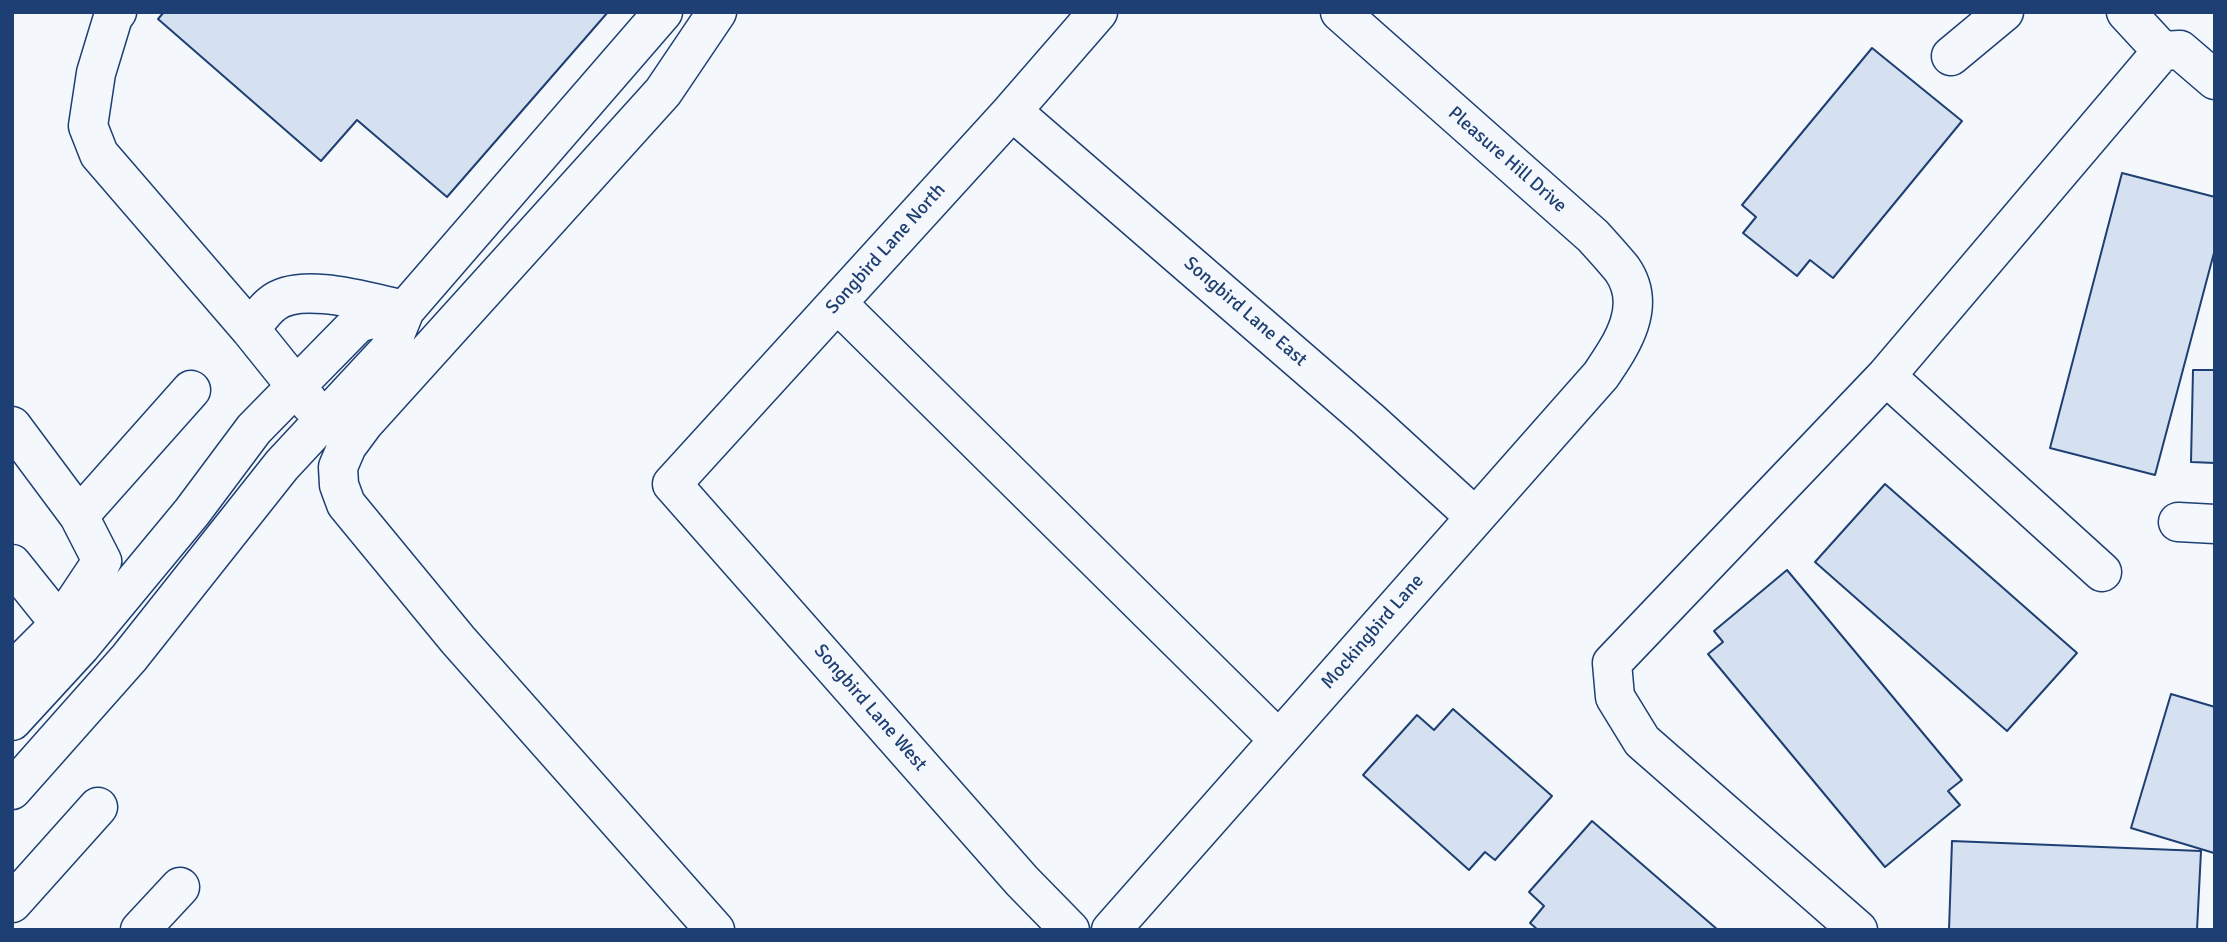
<!DOCTYPE html>
<html>
<head>
<meta charset="utf-8">
<style>
	body { margin:0 }
	#map { position:relative; width:2227px; height:942px; overflow:hidden; background:#f4f7fb; font-family:Signika,sans-serif }
	canvas { display:block }
	.frame { position:absolute; inset:0; border:14px solid #1d3f73; pointer-events:none }
</style>
</head>
<body>
<div id="map">
<canvas width="2227" height="942"></canvas>
<div class="frame"></div>
</div>
<script>
const c = document.querySelector('canvas').getContext('2d');
c.lineJoin = 'round';
function fill(path, color) {
  c.fillStyle = color;
  c.fill(path, 'evenodd');
}
function trace(path, color, width, dash) {
  c.strokeStyle = color;
  c.lineWidth = width;
  c.lineCap = dash ? 'butt' : 'round';
  c.setLineDash(dash || []);
  c.stroke(path);
}
function drawText(font, color, halo, rows, align = 'center') {
  c.font = font + ' Signika,sans-serif';
  c.lineWidth = 5;
  c.setLineDash([]);
  c.textBaseline = 'middle';
  c.strokeStyle = halo;
  c.fillStyle = color;
  for (const [text, x, y, turn = 0] of rows) {
    c.save();
    c.translate(x, y);
    c.rotate((+turn || 0) * Math.PI / 180);
    c.textAlign = isNaN(turn) ? turn : align;
    if (halo) c.strokeText(text, 0, 0);
    c.fillText(text, 0, 0);
    c.restore();
  }
}
const building = new Path2D(`
	M164,12H608L447,197L357,120L321,161L158,19Z
	M1872,48L1962,121L1833,278L1810,260L1797,276L1743,233L1756,217L1742,205Z
	M2122,173L2215,197V249L2155,475L2050,448Z
	M2193,370H2215V463L2191,462Z
	M1885,484L2077,653L2007,731L1815,562Z
	M1787,570L1962,780L1948,791L1960,805L1885,867L1708,654L1723,642L1714,631Z
	M2171,694L2215,707L2214,853L2131,828Z
	M1453,709L1552,796L1495,860L1485,852L1469,870L1363,775L1417,715L1434,730Z
	M1592,821L1718,930H1538L1530,923L1544,906L1529,892Z
	M1952,841L2201,851L2197,930H1949Z`);
const minor = new Path2D(`
	M117,12L113,17L96,73L88,126L99,154L250,329C257,321 264,310 272,304C299,281 368,302 400,309
	M2126,12L2162,51
	M1951,56L2004,12
	M1012,111L1369,420L1474,516
	M837,303L1278,739
	M250,329L311,405
	M1886,376L2102,572
	M12,426L79,516
	M2178,522L2215,524
	M12,564L60,624L102,561L79,516L191,390
	M12,672L60,624L77,643
	M12,721L81,646L192,512L254,429L358,323L405,310
	M12,790L129,658L282,465L389,350L405,310L663,12
	M12,903L98,807
	M140,930L180,887
	M715,930L458,640L346,504L339,485L338,467L347,446L364,423L663,92L717,12
	M1070,930L1022,881L672,484L1012,111L1098,12
	M1111,930L1601,375C1622,344 1648,306 1622,269C1613,258 1603,247 1593,236L1340,12
	M1858,930L1642,741L1615,697L1612,663L1886,376L2162,51L2180,50L2215,80`);
const streetNames = [
	["Pleasure Hill Drive",1507,160,41],
	["Songbird Lane North",886,249,-48],
	["Songbird Lane East",1245,312,41],
	["Mockingbird Lane",1373,632,-49],
	["Songbird Lane West",870,708,49]
];
fill(building, '#d5e0f0');
trace(building, '#1d3f73', 2);
trace(minor, '#1d3f73', 41);
trace(minor, '#f4f7fb', 38);
drawText('19px', '#1d3f73', '#f4f7fb', streetNames);
</script>
</body>
</html>
